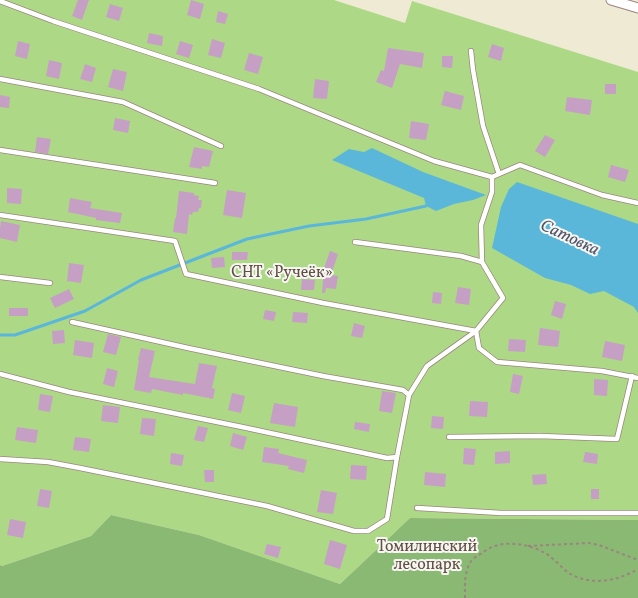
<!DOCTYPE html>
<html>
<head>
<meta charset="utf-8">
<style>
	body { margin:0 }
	canvas { display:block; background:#eeead3 }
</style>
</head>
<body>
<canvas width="638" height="598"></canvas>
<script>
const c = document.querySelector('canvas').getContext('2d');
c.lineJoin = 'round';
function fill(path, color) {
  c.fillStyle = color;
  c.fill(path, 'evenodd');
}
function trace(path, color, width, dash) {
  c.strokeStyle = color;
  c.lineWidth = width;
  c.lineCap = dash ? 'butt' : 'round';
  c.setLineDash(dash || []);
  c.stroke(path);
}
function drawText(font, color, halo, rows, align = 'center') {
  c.font = font + ' Vollkorn,serif';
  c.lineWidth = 4;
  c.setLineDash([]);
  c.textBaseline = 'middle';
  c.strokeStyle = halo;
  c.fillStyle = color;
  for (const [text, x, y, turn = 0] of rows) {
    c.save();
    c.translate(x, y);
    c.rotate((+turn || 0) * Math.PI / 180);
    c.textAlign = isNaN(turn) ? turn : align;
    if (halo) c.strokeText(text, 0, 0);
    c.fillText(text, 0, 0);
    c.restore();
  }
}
const green = new Path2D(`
	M0,0H334L405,23L412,1L638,72V520L410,518L340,584L199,535L111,515L91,536L2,566L0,565Z`);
const forest = new Path2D(`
	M111,515L199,535L340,584L410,518L638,520V598H0V565L2,566L91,536Z`);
const water = new Path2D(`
	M372,148L423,172L486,195L473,200L454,204L436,211L426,206L424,198L332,160L349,149L364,152Z
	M517,182L638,224V313L634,307L604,291L590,294L571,285L545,278L492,248L501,207L509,189Z`);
const stream = new Path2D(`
	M0,335H15L85,311L141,280L247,239L309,226L366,219L426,206`);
const building = new Path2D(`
	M78,0H89L82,20L72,16Z
	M191,0L204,4L200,19L187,15Z
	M110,4L123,8L119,21L106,17Z
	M218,11L228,14L225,24L216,22Z
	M149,33L163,36L162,46L147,43Z
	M212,39L225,43L221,58L208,55Z
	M18,41L30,44L27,59L15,56Z
	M180,41L193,45L189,58L176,54Z
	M492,44L504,48L501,61L488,57Z
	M388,48L424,53L422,68L400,64L392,88L376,82L381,70L384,71Z
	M249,53L263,57L258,74L244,70Z
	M442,56H453L452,68L442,67Z
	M49,60L62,63L59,79L46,76Z
	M85,64L96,68L92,82L80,79Z
	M113,69L127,72L123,91L108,87Z
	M315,79L329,81L327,99L313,98Z
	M605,84H616V94H605Z
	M445,91L464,96L461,110L441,105Z
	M0,95L10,97L9,108L0,107Z
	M567,97L592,100L590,115L565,111Z
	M115,118L130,121L128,133L113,130Z
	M411,121L429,124L426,140L409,138Z
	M545,135L555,140L545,157L535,151Z
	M37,137L51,139L48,154L35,152Z
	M194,147L213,151L209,167L202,166V169L189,167Z
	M611,165L629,170L625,182L608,177Z
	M7,188L22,189L21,204L7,203Z
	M227,190L246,193L242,218L223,215Z
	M179,191L194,193V195L199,196L198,200H202L201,208H199L198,212H193L192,215L189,214L187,234L173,232L175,218H176Z
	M70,198L92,202L90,208L122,213L120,223L96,220V218L68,212Z
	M1,221L20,225L17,242L0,238V228Z
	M330,251L338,254L331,275L338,276L336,289L326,288L325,293H322L324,268Z
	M232,252H248L247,260H232Z
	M224,257L225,267L212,268L211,258Z
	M69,263L84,265L81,283L67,281Z
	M302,279L315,280L314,290H301Z
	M458,287L471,289L469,305L455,303Z
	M69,289L74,299L55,308L50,298Z
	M433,292L442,293L441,304L432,303Z
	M555,301L566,304L562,319L551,315Z
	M9,308H28V316H9Z
	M265,310L276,312L274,321L263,319Z
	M293,312L308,313L307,323L292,322Z
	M354,323L365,326L362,338L351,336Z
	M540,328L560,331L558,347L538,345Z
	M64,330L65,343L53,344L52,331Z
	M108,334L121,337L116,355L103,352Z
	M509,339L526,340L525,352L508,351Z
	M75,340L94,343L92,358L73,355Z
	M605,341L625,345L622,361L602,357Z
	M141,348L155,351L149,377L195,384L199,363L217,366L212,388L215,389L213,399L183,393V395L152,389L151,393L134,390L139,360H138Z
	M107,368L118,371L114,387L103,384Z
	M513,374L523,376L519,394L510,392Z
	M594,379L608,380L607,396L594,395Z
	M382,391L396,393L392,413L379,411Z
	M232,393L245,396L241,413L228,410Z
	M40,394L53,396L50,412L38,410Z
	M470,401L488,402L487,417L469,416Z
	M274,403L298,407L295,427L270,423Z
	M103,405L120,407L118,423L101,421Z
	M432,416L444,417L443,429L431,428Z
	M142,418L156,419L154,436L140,434Z
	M355,422L370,424L369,432L354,429Z
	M198,426L208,428L204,442L194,440Z
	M17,427L38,430L36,443L15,440Z
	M233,433L247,437L243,450L230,446Z
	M75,437L91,439L89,452L73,450Z
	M264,447L279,449L278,453L307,460L304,473L288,469L289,466L262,462Z
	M464,448L476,449L474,465L463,464Z
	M510,451V463L495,464V452Z
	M585,452L598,454L597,464L583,462Z
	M171,453L184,455L182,466L170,464Z
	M351,465L367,466L366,480L350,479Z
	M204,470H214V482H205Z
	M425,472L446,474L445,487L424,485Z
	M546,474L547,484L533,485L532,475Z
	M40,489L52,491L49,508L37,506Z
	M591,489H599V499H591Z
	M321,490L337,493L333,514L317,512Z
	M10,519L26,522L23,538L7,535Z
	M330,540L347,545L340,569L324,564Z
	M267,544L281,547L278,558L264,554Z`);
const path = new Path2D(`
	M528,546L589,543L599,545L638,560
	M465,598C465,587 464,575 469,565C471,559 477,556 482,553C485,551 489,548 492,547C509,540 531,545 545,553C557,560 564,573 577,577C597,585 619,580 638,569`);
const lane = new Path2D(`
	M0,1L53,21L259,89L434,161L492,177V192L481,225L482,262L503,298L476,331L479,348L497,362L602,371L638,378
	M471,51L473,70L483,126L499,174
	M0,79L123,102L221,146
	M0,150L215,183
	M492,177L520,165L602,195L638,203
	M0,215L175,241L186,274L323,303L476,331L427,366L409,395L397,457L387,458L242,427L69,392L0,374
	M355,242L461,256L482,262
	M0,277L50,283
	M72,322L188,348L323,376L403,390L409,395
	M449,437L540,436L617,439L632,376
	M0,459L48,462L80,468L267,506L354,531H368L387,519L397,457
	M417,508L501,513H638`);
const street = new Path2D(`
	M611,0L638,8`);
const parkNames = [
	["СНТ «Ручеёк»",282,274],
	["Томилинский",427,548],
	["лесопарк",427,566]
];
const waterNames = [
	["Сатовка",569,239,25]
];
fill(green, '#add986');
fill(forest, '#8ab973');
fill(water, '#5bb7d9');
trace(stream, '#5bb7d9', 3);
fill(building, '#c69fc4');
trace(lane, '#9c847f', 6);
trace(street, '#9c847f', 11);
trace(path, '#9c847f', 2, [3, 3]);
trace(lane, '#fff', 4.5);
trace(street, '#fff', 9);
drawText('16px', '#634e42', '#f6f6f2', parkNames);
drawText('italic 17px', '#505468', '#f6f6f2', waterNames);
</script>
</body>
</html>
